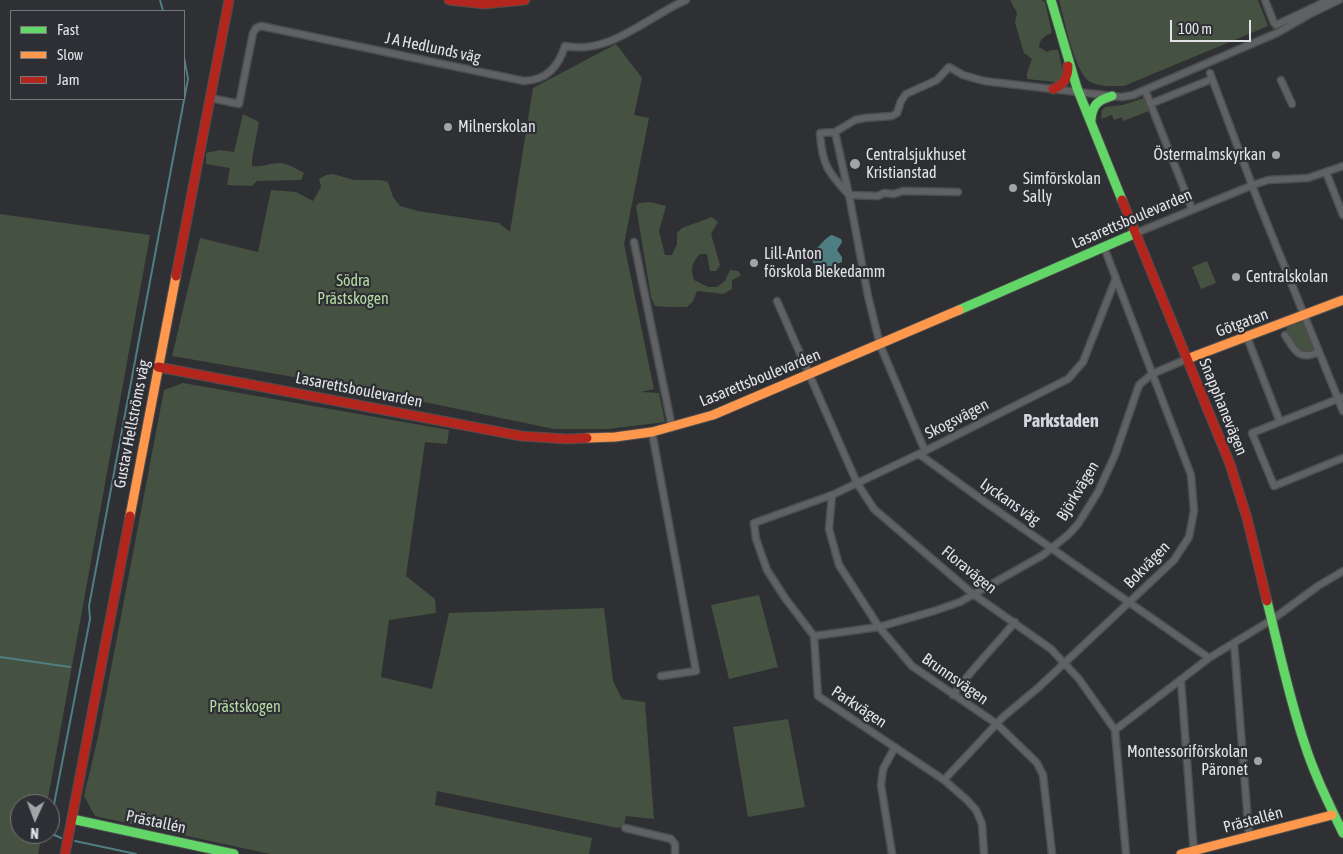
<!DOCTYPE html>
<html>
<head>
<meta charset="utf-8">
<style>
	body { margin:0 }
	#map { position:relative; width:1343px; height:854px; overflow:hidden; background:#2e3033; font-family:"Asap Condensed",sans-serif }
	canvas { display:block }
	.legend { position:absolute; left:10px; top:10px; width:175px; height:90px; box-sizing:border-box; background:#2d2f34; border:1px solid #75777b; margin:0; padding:6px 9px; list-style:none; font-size:15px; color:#e2e3e6 }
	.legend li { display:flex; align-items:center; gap:10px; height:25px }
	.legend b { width:25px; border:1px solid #75777b }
	.north { position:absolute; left:10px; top:794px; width:50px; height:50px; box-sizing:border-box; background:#2d2f34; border:1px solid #75777b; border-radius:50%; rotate:182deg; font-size:14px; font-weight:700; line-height:20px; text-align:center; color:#e2e3e6 }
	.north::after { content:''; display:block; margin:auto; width:18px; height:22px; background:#a3a4a7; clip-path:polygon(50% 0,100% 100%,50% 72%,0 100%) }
	.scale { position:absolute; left:1170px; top:20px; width:81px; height:22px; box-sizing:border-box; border:2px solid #e2e3e6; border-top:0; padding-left:6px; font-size:15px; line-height:18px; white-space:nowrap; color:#e2e3e6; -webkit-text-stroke:4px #2d2f34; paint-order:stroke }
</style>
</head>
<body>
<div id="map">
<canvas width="1343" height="854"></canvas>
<ul class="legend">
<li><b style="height:6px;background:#63d668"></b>Fast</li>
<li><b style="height:6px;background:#ff974d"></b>Slow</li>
<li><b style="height:6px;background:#b3261e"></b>Jam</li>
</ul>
<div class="north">N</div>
<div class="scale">100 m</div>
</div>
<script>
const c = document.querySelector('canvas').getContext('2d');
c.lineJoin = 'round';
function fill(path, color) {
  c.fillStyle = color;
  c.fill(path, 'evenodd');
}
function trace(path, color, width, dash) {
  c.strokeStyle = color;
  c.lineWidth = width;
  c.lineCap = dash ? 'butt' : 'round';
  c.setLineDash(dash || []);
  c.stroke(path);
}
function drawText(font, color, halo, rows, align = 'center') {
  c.font = font + ' "Asap Condensed",sans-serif';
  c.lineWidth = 4.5;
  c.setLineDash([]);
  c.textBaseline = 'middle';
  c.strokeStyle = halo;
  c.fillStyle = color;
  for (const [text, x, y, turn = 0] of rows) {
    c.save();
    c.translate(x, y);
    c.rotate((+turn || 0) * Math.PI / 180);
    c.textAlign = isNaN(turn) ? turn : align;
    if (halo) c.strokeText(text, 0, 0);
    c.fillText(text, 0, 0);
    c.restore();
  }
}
const green = new Path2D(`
	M1010,0H1041L1045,2L1052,33C1044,36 1040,39 1039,47L1047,52L1051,50H1058L1064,76L1059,81L1055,82L1027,79V73L1032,59L1024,53L1015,23L1017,13Z
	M1059,0H1258L1268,26L1124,86C1113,86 1098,87 1089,81C1074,70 1064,19 1059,0Z
	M616,44L642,78L634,115L649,118L624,244L654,389L641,392L659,393L665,422L608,429H554L352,387L172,356L200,238L258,252L271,190L296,192L313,201L321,187L319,179L326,175L333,174L354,180H380L388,182L393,197L400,206L418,211L499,223L510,232L533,88Z
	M1144,98L1149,111L1123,121L1122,117L1114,120L1112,115L1101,119L1102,110L1105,107L1123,105Z
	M243,114L259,122L252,159V166C263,167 267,164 277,163C286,162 297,169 304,173L301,180L257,181L252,186L227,185L230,168L206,164V153L220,150L234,152Z
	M650,202L666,206L659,231L665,255H672L677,244V233L682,228L712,217L718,222L711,234L720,265L716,271H710L707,254H700C692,262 690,269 694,280L708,287H717L725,281L730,270L738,271L741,275L732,280V289L723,294L697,291L693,301L687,307H669L655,306L651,297L636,206L639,203Z
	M0,214L150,235L47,804H20V834H42L38,854H0Z
	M1207,261L1216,283L1201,289L1192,267Z
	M1299,320L1302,321L1315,349V351L1307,354L1299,351L1286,331L1288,324Z
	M183,383L449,430L447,444L425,442L406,576L435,599L436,613L389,620L381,677L432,689L449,613L604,608L613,681L622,699L645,702L654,819L626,816L624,825L618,828L437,791L435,805L592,838L589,854H270L95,816L84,796L98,737L164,390Z
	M759,595L778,667L729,679L711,605Z
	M788,719L805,807L748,817L733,727Z`);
const water = new Path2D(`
	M832,235L841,239L842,242L837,250L842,257V262L829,267L816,266C814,264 812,261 812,259C811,253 827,236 832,235Z`);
const stream = new Path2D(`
	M160,0L163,11
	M0,657L70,667
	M50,825L90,619L89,606L188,79L184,57
	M50,833L61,838
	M75,841L136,854`);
const street = new Path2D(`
	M1265,0L1274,23L1276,25L1329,0
	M1210,73L1258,201L1343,411
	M1281,80L1292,104
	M1145,90L1192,209
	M211,98L239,104L253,33L256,28L261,26L524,81C547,80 558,67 565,46C610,55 647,17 686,0
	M1150,104L1212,79
	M835,132L849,195L868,296L880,345L925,451
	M1326,172L1343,215
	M849,195C828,172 822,165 820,133L835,132L855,120L865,118L892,116L897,113L901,101L906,94L937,80L949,67L963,75L984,81L1112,96L1122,97L1133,95L1277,33L1310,14L1339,0
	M849,195L878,196L884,193L894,194L903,191L958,192
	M1136,233L1253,185L1268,180L1308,178L1343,166
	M634,242L672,427
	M777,301L857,483L874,509L973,594L1051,649L1079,679L1115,730L1126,854
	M1285,335C1295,351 1299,361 1319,352
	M1247,337L1280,422
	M1343,397L1252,433L1274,486L1343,458
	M652,432L696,671L661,676
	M919,454L985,502L1209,658
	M832,495L829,529L839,565L879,627L912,666L997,724L1037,763L1043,775L1052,854
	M814,636L879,627L934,611L960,602L1043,555L1069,534L1078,524L1098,492L1115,455L1139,385L1152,374L1187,359
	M1234,643L1249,836
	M1181,681L1194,854
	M953,695C972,669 994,647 1015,622
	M1115,730L1209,658L1273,619L1318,586L1343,571
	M944,780L1003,717L1039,687L1174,560L1189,537L1194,511L1191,475L1104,247
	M625,828L671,839L675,844V854
	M892,854L881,785L883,769L895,747
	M984,854L982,824L976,810L967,800L944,780L818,696L814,636L785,598L767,570L756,539L754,523L832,495L925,451L1068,379L1083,362L1116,278`);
const fast = new Path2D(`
	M1051,0L1077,88L1122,200
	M1091,120C1092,105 1098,100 1112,96
	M959,310L1136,233
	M1267,601C1279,649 1289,698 1305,745C1315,776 1329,804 1343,833
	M72,819L234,854`);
const slow = new Path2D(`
	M1187,359L1343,300
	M587,438L615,437L652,432L713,415L959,310
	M130,516L176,276
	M1181,854L1332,815`);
const jam = new Path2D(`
	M449,0L484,4L525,0
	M1053,89C1064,85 1068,78 1068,66
	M1122,200L1230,464L1247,518L1267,601
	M176,276L229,0
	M158,367L521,436L567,439L587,438
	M65,854L130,516`);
const markers = [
	[448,127,5,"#a3a4a7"],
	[1276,155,5,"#a3a4a7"],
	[855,164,6,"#a3a4a7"],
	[1013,188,5,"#a3a4a7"],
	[754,263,5,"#a3a4a7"],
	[1236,277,5,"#a3a4a7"],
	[1258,761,5,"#a3a4a7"]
];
const streetNames = [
	["J A Hedlunds väg",433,48,12],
	["Lasarettsboulevarden",1132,219,-23],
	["Götgatan",1242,323,-20],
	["Lasarettsboulevarden",760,378,-22],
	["Lasarettsboulevarden",359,390,11],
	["Snapphanevägen",1223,407,68],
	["Skogsvägen",957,419,-27],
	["Gustav Hellströms väg",132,424,-79],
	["Björkvägen",1078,491,-59],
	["Lyckans väg",1010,502,35],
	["Bokvägen",1147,565,-46],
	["Floravägen",969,570,39],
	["Brunnsvägen",955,679,35],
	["Parkvägen",859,707,33],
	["Prästallén",1253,820,-15],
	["Prästallén",156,822,12]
];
const poiNames = [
	["Milnerskolan",458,127],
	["Centralsjukhuset",866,155],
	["Kristianstad",866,173],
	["Östermalmskyrkan",1266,155,"right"],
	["Simförskolan",1023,179],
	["Sally",1023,197],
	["Lill-Anton",764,254],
	["förskola Blekedamm",764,272],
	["Centralskolan",1246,277],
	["Montessoriförskolan",1248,752,"right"],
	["Päronet",1248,770,"right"]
];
const parkNames = [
	["Södra",353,281],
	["Prästskogen",353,299],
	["Prästskogen",245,707]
];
const neighbourhoodNames = [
	["Parkstaden",1061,421]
];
fill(green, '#465241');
fill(water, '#4e7e82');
trace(stream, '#4e7e82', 2);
trace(street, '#4b4d4f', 9);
trace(fast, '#4b4d4f', 11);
trace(slow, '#4b4d4f', 11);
trace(jam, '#4b4d4f', 11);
trace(street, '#606163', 6);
trace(fast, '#63d668', 9);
trace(slow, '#ff974d', 9);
trace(jam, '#b3261e', 9);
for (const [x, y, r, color] of markers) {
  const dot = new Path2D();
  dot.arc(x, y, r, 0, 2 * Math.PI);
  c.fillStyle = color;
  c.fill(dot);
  trace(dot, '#2d2f34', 2);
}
drawText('16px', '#e2e3e6', '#2d2f34', streetNames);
drawText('16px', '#e2e3e6', '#2d2f34', poiNames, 'left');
drawText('16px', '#b5dba2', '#2d2f34', parkNames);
drawText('bold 18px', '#d4d7dd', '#2d2f34', neighbourhoodNames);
</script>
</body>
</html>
